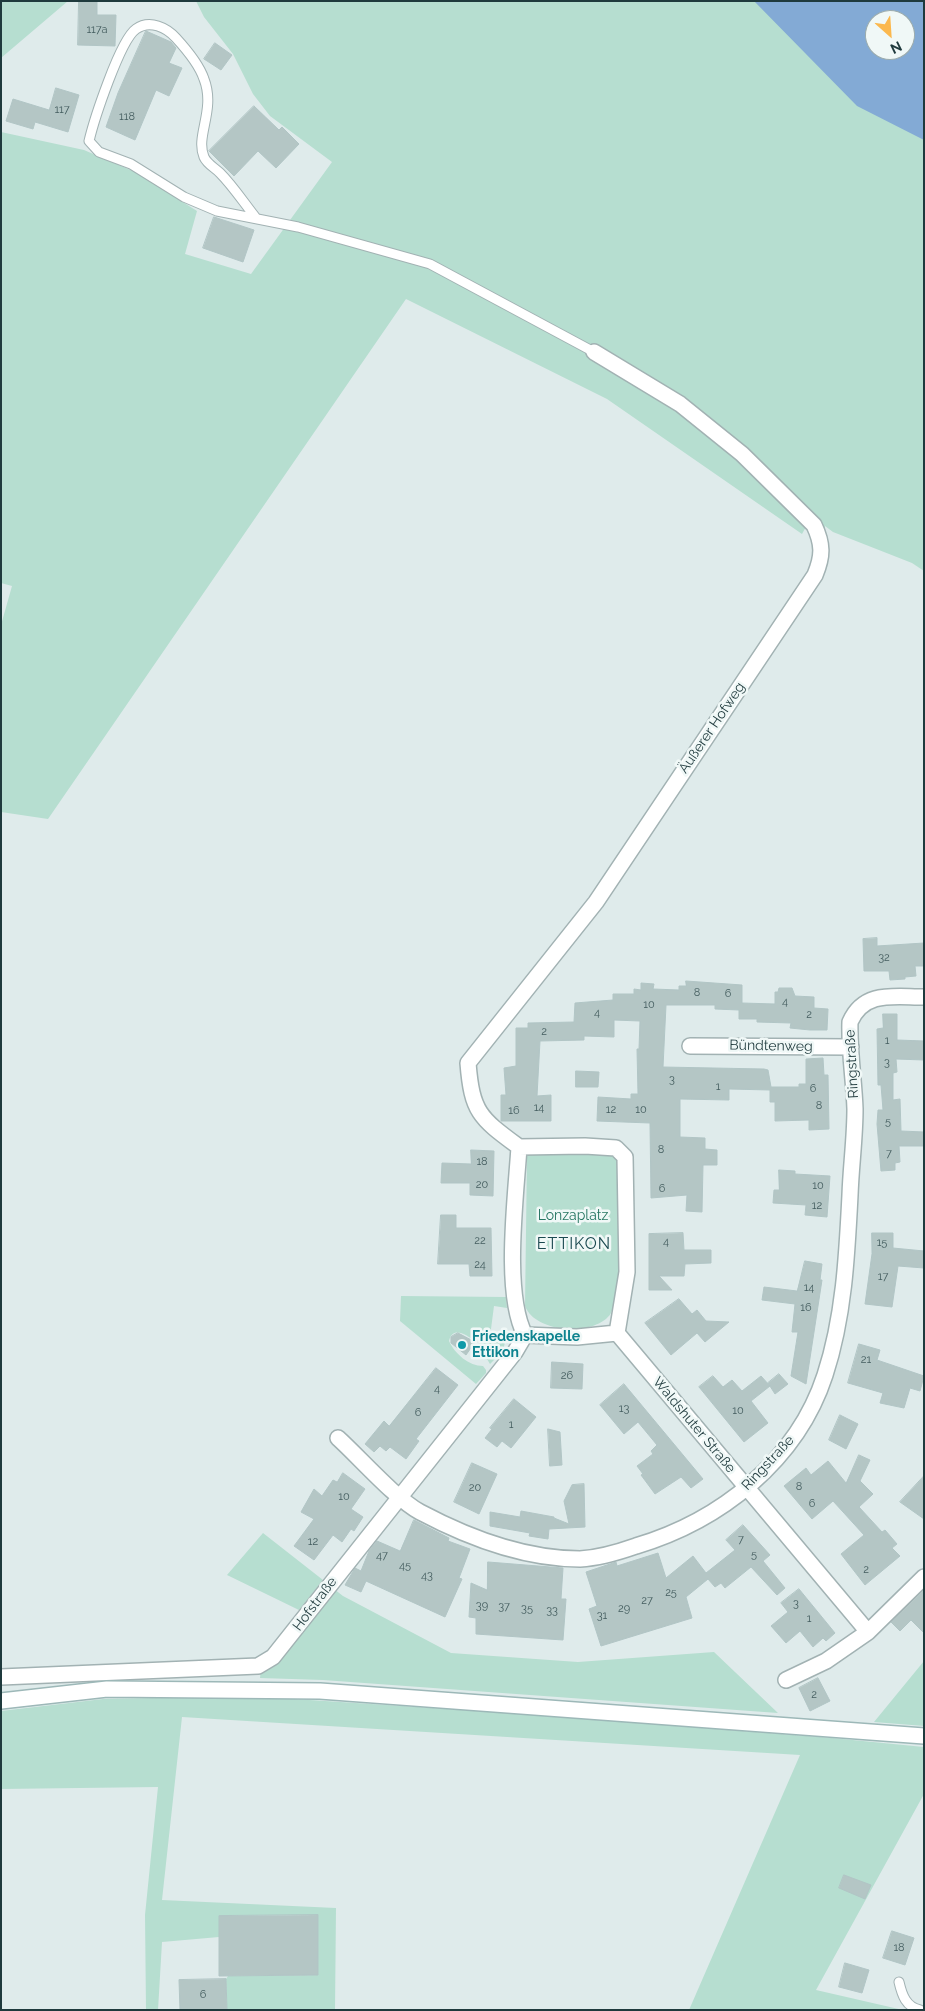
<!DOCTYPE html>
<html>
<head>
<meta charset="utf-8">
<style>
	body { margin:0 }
	#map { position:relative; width:925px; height:2011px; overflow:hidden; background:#dfebeb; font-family:Raleway,sans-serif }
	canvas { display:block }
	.frame { position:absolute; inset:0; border:2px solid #1f3a3d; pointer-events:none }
	.north { position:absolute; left:865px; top:10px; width:50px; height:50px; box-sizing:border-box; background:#f0f8f7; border:1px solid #9cacad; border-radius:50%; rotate:154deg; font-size:14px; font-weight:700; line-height:20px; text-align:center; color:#1f3a3d }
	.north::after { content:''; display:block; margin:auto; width:18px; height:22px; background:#fbb84e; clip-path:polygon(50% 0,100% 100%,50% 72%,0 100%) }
</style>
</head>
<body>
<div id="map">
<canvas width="925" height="2011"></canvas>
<div class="frame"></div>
<div class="north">N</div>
</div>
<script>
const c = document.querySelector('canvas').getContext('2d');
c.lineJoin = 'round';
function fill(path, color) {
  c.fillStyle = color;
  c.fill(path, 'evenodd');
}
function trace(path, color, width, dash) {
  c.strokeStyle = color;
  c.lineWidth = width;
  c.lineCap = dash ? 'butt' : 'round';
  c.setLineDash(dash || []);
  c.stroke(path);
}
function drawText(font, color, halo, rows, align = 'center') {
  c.font = font + ' Raleway,sans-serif';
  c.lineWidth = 5;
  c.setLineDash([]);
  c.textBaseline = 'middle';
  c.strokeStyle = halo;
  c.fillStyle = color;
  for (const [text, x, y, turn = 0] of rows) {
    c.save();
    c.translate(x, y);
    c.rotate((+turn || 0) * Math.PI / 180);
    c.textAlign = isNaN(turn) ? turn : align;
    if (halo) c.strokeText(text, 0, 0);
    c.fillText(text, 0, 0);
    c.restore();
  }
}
const green = new Path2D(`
	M1,1H68L1,58Z
	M196,1H924V571L912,563L833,532L825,526V531L807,525L802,534L607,399L406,299L48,819L1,812V625L12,586L1,583V132L84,150L135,172L197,211L185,254L251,274L332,162L270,116L253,94L233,54L204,17ZM875,20H905V50H875Z
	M610,1152L619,1157C619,1190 626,1287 611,1313C603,1327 577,1331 562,1329C548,1326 531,1321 525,1306L527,1156L530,1153Z
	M401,1296L506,1297L507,1308L494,1306L491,1329L472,1339C464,1333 452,1327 449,1341C455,1354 469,1366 483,1366L486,1370V1373L476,1384L400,1321Z
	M508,1334L502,1352L490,1364L478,1344L491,1335Z
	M263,1533L323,1580L299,1610L227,1575Z
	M334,1589L343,1596L451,1653L578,1662L714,1652L778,1713L323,1680L260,1678L261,1669Z
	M924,1661V1726L874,1722Z
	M248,1696L541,1715L832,1738L924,1747V1794L816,1990L903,2010H689L800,1755L182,1717L162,1900L336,1908L335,2010H227L226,1979L228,1976L318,1975V1915L219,1916V1937L162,1942L158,2010H146L145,1915L158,1787L1,1789V1711L103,1699Z`);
const water = new Path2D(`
	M754,1H924V140L857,106ZM875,20H905V50H875Z`);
const building = new Path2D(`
	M79,1H97V15H116L115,46L78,45Z
	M146,31L171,42L176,48L169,63L182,68L169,96L156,90L135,140L106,127L118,93Z
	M215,43L232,55L221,70L204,59Z
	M56,88L79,95L68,132L35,122L33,129L6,121L13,99L49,110Z
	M254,106L279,130L282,127L299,144L276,168L258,151L234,176L209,151Z
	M214,217L254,230L243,262L203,248Z
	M877,938V946L924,943V966H915L916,976L905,977V979L890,980L889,971H864L863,939Z
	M686,981L742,985V1003L775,1004V992H778L779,988H792L795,996L814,997V1008L828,1009L827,1030H810L790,1028L791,1023L757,1022V1019H739V1010L715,1009V1005H666L663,1067L764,1069L768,1070L771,1087H799V1084H806V1059L823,1058L824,1075H828L829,1129L809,1130V1120L775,1121V1102H770V1090L729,1089V1100L680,1099V1137L705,1138V1149L717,1150V1165H703L702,1212L686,1211L687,1195L651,1198L650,1123L597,1121L598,1097L631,1099V1094H638L637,1049H639L640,1021L614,1020V1037L584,1036V1040L540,1041L537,1096L551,1095V1121H501V1095H506L504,1068L516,1066V1028H528V1023L574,1022L575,1003L613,1000V994H634V989L641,990V983L654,984L653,989L679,990V986H686Z
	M883,1014H897V1040L924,1041V1060L896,1059L897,1072L893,1073V1100L900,1099L901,1131L924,1132V1146H899L900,1162L895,1163V1170L881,1171L877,1124L878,1110H883L881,1085H878L877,1029L883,1028Z
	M576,1071L599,1072L598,1087H576Z
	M471,1150L494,1151L493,1196L470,1195V1183H441L442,1163L471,1164Z
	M779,1170L795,1171V1174L830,1176L827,1217L805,1215L806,1205L773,1203L774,1190H779Z
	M441,1215H456V1228H491L492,1276H470L469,1264H438Z
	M683,1233L684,1250H711V1263L685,1264L684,1276H659L672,1290H649V1234Z
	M872,1233H893V1248L924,1251V1268L898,1266L892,1307L865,1304L872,1254Z
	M805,1261L822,1264L820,1280H822L806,1384L791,1376L798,1332H792L795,1304L762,1300L764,1287L797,1291Z
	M679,1299L692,1314L697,1310L706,1321L729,1322L705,1342L697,1333L671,1355L645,1323Z
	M458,1333L475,1342L466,1355L451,1343V1337Z
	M859,1344L880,1350L877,1360L924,1376L920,1391L910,1388L904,1408L880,1403L883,1393L848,1383Z
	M552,1362L583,1364L582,1389L551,1388Z
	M436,1368L458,1385L416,1439L419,1441L406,1459L390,1447L386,1451L380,1446L374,1452L365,1444L384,1421L389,1426Z
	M779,1374L788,1384L775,1394L768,1383Z
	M713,1376L723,1387L732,1380L742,1391L761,1376L770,1386L751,1401L768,1423L744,1442L699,1387Z
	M624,1384L703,1479L691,1488L681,1477L655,1494L641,1475L643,1474L637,1466L653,1454L651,1451L657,1445L638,1422L624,1434L600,1405Z
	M514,1399L536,1417L511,1448L502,1441L497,1447L485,1438L492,1429L490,1428Z
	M840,1415L858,1424L846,1449L829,1440Z
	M548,1429L560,1432L562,1465L550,1466Z
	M859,1455L870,1460L860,1481L873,1494L859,1507L882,1532L885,1530L897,1544L892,1548L900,1556L865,1585L841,1554L864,1535L833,1501L812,1519L784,1486L806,1468L811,1475L828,1461L846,1483Z
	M472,1463L497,1474L479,1514L454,1502Z
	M343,1473L365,1489L351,1509L363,1517L354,1531L351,1529L342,1542L333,1535L314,1560L294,1546L314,1519L301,1512L314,1489L322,1496L333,1480L337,1482Z
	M924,1476V1519L900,1502Z
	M584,1484L585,1527L549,1529L548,1539L529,1536L530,1533L490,1526V1512L520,1517L521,1511L554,1517V1518L569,1524L564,1501L572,1485Z
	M414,1520L449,1538L448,1541L470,1549L459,1578L462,1579L445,1617L366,1581L361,1592L345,1585L355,1568L361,1571L369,1551L377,1541L400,1551Z
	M743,1525L770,1555L763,1561L785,1588L777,1595L751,1567L725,1588L721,1583L715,1587L708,1579L686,1597L692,1618L601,1646L589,1609L597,1606L586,1572L616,1562L617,1566L658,1553L666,1578L693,1556L706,1573L735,1550L726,1540Z
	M488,1562L563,1568L561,1599H566L563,1640L476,1634V1618L469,1617L471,1583L487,1590Z
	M799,1589L835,1633L826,1641L823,1638L813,1647L800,1631L786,1643L771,1626L788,1612L781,1603Z
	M924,1590V1633L911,1620L900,1631L891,1622Z
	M818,1678L830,1701L810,1711L799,1688Z
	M844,1875L871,1885L865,1899L839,1888Z
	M318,1915V1975L219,1976V1916Z
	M892,1931L914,1938L905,1965L883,1958Z
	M845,1963L869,1970L862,1993L839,1987Z
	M226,1979L227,2010H180L179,1980Z`);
const service = new Path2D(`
	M256,218C244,203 233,186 220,173C215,168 207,164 204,157C195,136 216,110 204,79C199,64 187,50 176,38C167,28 150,19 136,29C120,40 94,120 89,141L99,152L131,164L184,197L217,211L298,227L430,264L594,352
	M899,1982C902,1995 906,2007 920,2010`);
const minor = new Path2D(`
	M690,1046L851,1047
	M519,1147C480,1118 472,1113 468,1063L596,902L815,575C823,556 823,544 814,525L742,454L680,404L594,352
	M519,1147L585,1146L616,1148L625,1157L627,1272L617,1333
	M519,1147C516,1196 503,1293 525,1335
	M617,1333L868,1632
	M525,1335L577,1337L617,1333
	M338,1438C360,1458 396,1499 420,1512C469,1538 524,1559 580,1559C598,1558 619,1552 636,1546C720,1521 797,1461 825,1375C844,1317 847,1255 850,1195C851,1166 855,1138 855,1109C854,1080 849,1051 850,1022C864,990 894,997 924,997
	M1,1677L258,1666L273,1657L515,1352L525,1335
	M786,1680L826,1661L868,1632L924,1577`);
const secondary = new Path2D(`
	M1,1701L107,1689L320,1691L924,1736`);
const markers = [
	[462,1345,5,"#0f9aa8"]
];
const numberNames = [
	["117a",97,30],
	["117",62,110],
	["118",127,117],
	["32",884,958],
	["8",697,993],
	["6",728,994],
	["4",785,1002],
	["10",649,1005],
	["4",597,1013],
	["2",809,1015],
	["2",544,1032],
	["1",887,1041],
	["3",887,1063],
	["3",672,1080],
	["1",718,1087],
	["6",813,1089],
	["8",819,1106],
	["14",539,1108],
	["12",611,1110],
	["10",641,1110],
	["16",514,1111],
	["5",888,1122],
	["8",661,1150],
	["7",889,1154],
	["18",482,1162],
	["20",482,1185],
	["10",818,1186],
	["6",662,1189],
	["12",817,1206],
	["22",480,1241],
	["4",666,1242],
	["15",882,1243],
	["24",480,1265],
	["17",883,1277],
	["14",809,1288],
	["16",806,1308],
	["21",866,1360],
	["26",567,1376],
	["4",437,1389],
	["13",624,1409],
	["10",738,1411],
	["6",418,1413],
	["1",511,1425],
	["8",799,1487],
	["20",475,1488],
	["10",344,1497],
	["6",812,1504],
	["7",741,1540],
	["12",313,1542],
	["5",754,1555],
	["47",382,1556],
	["45",405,1566],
	["2",866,1570],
	["43",427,1576],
	["25",671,1593],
	["27",647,1601],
	["3",796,1604],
	["39",482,1606],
	["37",504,1607],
	["35",527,1609],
	["29",624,1609],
	["33",552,1611],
	["31",602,1616],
	["1",809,1619],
	["2",814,1695],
	["18",899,1948],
	["6",203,1995]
];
const streetNames = [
	["Äußerer Hofweg",712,728,-56],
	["Bündtenweg",771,1046,1],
	["Ringstraße",852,1064,-93],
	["Waldshuter Straße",694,1425,50],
	["Ringstraße",768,1463,-47],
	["Hofstraße",315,1604,-53]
];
const parkNames = [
	["Lonzaplatz",573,1216]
];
const cultureNames = [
	["Friedenskapelle",472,1337],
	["Ettikon",472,1353]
];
const quarterNames = [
	["ETTIKON",574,1244]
];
fill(green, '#b6ded0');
fill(water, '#83aad5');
fill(building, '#b4c6c5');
trace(building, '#b1c5c5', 1);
trace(service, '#a2b2b3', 11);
trace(minor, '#a2b2b3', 18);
trace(secondary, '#9db8b8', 18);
trace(service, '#fff', 9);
trace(minor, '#fff', 15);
trace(secondary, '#fff', 15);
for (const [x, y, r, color] of markers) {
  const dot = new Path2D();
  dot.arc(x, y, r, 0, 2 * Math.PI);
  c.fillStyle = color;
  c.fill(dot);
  trace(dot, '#f0f8f7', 2);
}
drawText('11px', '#445d5f', null, numberNames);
drawText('14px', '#1f3a3d', '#f0f8f7', streetNames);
drawText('14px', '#277663', '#f0f8f7', parkNames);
drawText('bold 14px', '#0d838f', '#f0f8f7', cultureNames, 'left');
c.letterSpacing = '1px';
drawText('16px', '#1a4950', '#f0f8f7', quarterNames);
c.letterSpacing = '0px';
</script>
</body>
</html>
